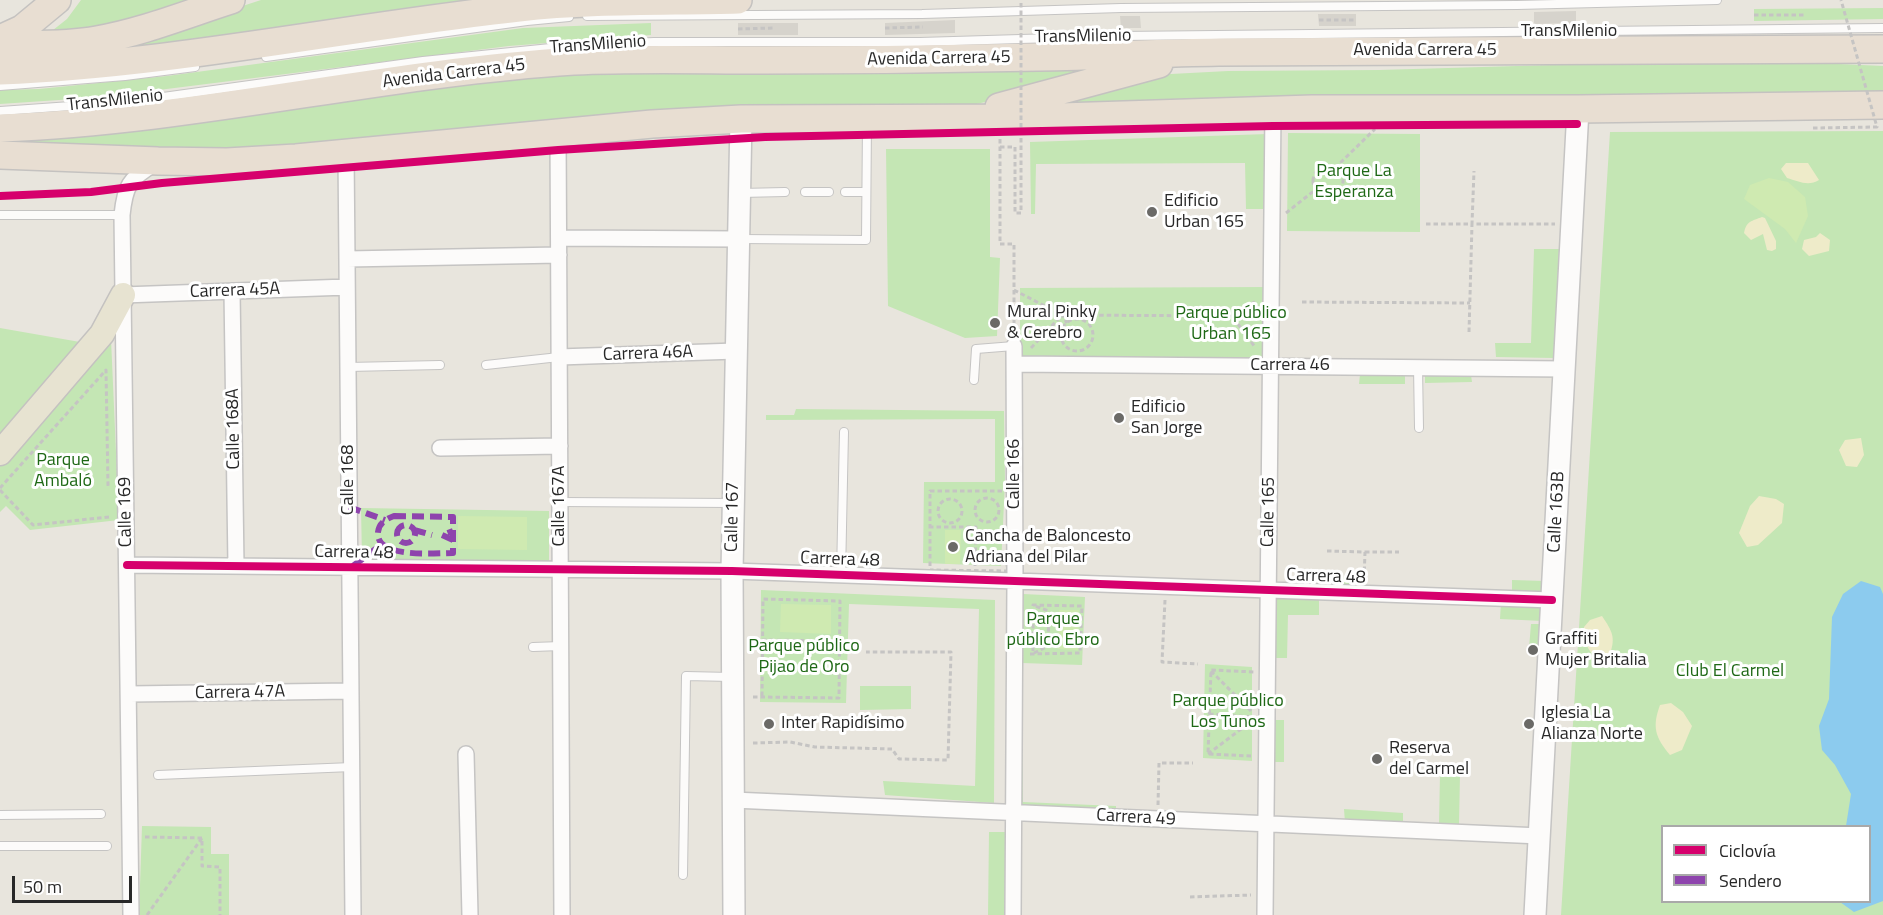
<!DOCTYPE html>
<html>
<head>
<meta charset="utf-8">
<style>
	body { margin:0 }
	#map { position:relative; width:1883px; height:915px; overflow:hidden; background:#e8e5dd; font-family:"Titillium Web",sans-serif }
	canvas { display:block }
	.legend { position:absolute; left:1661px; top:825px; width:210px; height:78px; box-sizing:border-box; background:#fff; border:2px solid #a9a9a9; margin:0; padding:8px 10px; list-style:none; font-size:18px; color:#282828 }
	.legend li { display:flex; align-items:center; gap:12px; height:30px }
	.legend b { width:30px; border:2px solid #a9a9a9 }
	.scale { position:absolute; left:12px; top:876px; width:120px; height:27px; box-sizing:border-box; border:3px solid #282828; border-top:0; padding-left:8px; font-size:18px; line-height:21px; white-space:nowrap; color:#282828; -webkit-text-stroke:4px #fff; paint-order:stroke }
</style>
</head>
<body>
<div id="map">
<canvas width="1883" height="915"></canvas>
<ul class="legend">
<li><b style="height:8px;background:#d6006c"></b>Ciclovía</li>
<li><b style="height:8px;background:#8e44ad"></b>Sendero</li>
</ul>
<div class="scale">50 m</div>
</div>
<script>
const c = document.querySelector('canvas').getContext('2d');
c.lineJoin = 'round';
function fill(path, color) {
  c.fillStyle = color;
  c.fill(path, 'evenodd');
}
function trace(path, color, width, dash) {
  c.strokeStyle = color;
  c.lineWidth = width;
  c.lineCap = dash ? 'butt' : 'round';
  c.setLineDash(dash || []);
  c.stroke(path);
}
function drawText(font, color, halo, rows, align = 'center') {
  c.font = font + ' "Titillium Web",sans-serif';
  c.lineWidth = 6;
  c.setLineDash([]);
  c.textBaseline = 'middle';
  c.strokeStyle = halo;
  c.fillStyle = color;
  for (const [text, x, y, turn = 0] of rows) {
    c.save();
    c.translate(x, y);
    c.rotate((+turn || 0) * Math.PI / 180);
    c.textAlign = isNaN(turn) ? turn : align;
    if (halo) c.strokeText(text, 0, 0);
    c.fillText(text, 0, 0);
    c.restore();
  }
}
const green = new Path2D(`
	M81,0H203L124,24L48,34L67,19Z
	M261,0H487L108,50Z
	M1883,8V19L1754,21V9Z
	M651,23V35L509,46L103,97L0,104V90L39,89L167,76L523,28Z
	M1775,61L1883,66V99L1034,108L1152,75L1228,71L1379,70L1586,64Z
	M1111,66L1052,87L972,105L239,155L0,145V138L297,107L502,80L572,74Z
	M1883,131V915H1561L1610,132ZM1662,826H1870V902H1662Z
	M1288,133L1420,134V232L1287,231Z
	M1268,134L1267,209H1246L1245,163L1036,164L1035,214H1031L1030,142Z
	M886,149H990V257L1000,258L997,336L965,338L888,306Z
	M1534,249H1559L1554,358L1496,357L1495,343H1531Z
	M1268,287L1267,364L1020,361V288Z
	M0,328L80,342L0,440Z
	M111,339L119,520L30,530L6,506L0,512V461Z
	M1360,374H1405V384H1359Z
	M1425,374L1471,375L1472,382L1425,383Z
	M796,409L1004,411L1005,482L1001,566L923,563L924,482H995V419L766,420V415H794Z
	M361,508L549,511V564L362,558Z
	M1322,577L1361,578V591L1323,589Z
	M1512,580L1545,581L1544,597L1512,596Z
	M761,590L995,600L994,803L885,795L883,781L975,786L979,609L849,604L846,703L760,702Z
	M1023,594L1085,597L1082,665L1022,663Z
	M1270,598H1319V615H1288L1287,658H1270Z
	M1501,602L1544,604L1543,621L1500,619Z
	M1531,624H1543L1541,649L1529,648Z
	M1205,664L1252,667V761L1203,758Z
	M860,686H911V709L860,710Z
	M1018,695H1022L1023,802L1116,806V812L1018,810Z
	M1271,720H1284V762H1271Z
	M1440,774L1460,775L1459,824H1439Z
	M1344,809L1403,813V826L1345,823Z
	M142,826L211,827V854H229V915H139Z
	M989,832H1005V915H988Z`);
const sand = new Path2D(`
	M1786,163H1808L1819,180C1808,187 1798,181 1787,178L1781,169Z
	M1762,217L1765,218L1776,241V249L1772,251L1767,250L1763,234L1751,240L1744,233C1746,221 1752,221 1762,217Z
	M1820,233L1830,240L1829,251L1809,256L1802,249L1804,240L1816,237Z
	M1861,438L1864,455L1857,467L1846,466L1839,450L1845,440Z
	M1759,496L1776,499L1784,504L1782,523L1758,545L1747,547L1739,533L1750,506Z
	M1602,616C1612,631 1616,637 1610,654L1599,660C1587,650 1584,643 1584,627L1590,620Z
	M1671,703L1683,712L1692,726L1682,750L1670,755C1655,737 1652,727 1660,705Z`);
const pitch = new Path2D(`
	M1769,178L1788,182L1805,197L1808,216L1796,243L1785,229L1744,199L1750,185Z
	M458,516L527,517V550L458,549Z
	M945,530H961L960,564H945Z
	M781,604L831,605V634L780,632Z
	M1059,610H1079L1078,650L1058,649Z`);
const plaza = new Path2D(`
	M1576,11V23L1534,24V12Z
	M1318,14H1356V26H1319Z
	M1120,16H1140L1141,28H1121Z
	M955,20V33L885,35V23Z
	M738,23H798V35H738Z`);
const water = new Path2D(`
	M1861,581L1880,587L1883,594V901L1854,912L1840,902H1870V826H1846L1851,794L1835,765L1822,750L1819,726L1829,699L1832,617L1843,594Z`);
const path = new Path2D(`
	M1754,15H1804
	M1319,20H1356
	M885,28L923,27
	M738,29L773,28
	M1000,139V244H1014V332
	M1000,147H1015
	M1313 181a15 15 0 1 1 30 0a15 15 0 1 1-30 0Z
	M1335,168L1375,129
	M1286,213L1315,190
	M1426,224H1472L1474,171
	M1014,290L1062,315L1067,323
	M1302,302L1470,303
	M1232,316L1256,301
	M1061 335a16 16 0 1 1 32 0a16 16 0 1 1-32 0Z
	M1469,332L1472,224H1555
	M1031,348L1062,315L1232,316L1255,347
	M0,488L106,370L108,486
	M0,490L33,525L109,517
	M930,491H1009L1007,571L930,570Z
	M975 510a12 12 0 1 1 24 0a12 12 0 1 1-24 0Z
	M938 511a12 12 0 1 1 24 0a12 12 0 1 1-24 0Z
	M929,527H976L975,566
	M1327,551L1365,552L1364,580
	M1365,552H1399
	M1165,600L1162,662L1198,664
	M762,640L840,641
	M1034,653L1048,646L1049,611L1035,606
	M1030,654L1080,653L1082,606L1033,605V653
	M1211,671L1251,711
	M753,697H762L839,698L840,601L763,599L762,697
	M1209,714L1252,717
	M753,743L790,742L815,747L892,749L899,759L948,760L951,652H866
	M1208,754L1253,720
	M1251,756L1208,754L1211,670L1254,672
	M1158,805L1159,763H1193
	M145,837L202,838V866L220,867V915
	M1190,897L1251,895
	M147,915L202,838`);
const lane = new Path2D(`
	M587,16L922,14L1121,8L1517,5L1717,0
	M266,57L527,21L569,17
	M0,86L125,76L195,67
	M0,111L127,102L423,61L570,46L654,42H920L1121,36L1883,28
	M805,192H829
	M845,192H866
	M741,193L785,192
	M0,215H122
	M740,239L866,240L867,123
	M486,365L559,357
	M348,367L440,365
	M1418,367L1419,428
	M974,380L976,349L1014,346
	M560,502L733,503
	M841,575L844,432
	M533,647L561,646
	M158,775L352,767
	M0,815L101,814
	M0,846H107
	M683,875L686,676L731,677`);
const street = new Path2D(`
	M558,133L562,915
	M346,153L353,915
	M559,238L738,239
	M347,259L559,255
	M232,291L236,566
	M123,295L347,287
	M559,357L736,351
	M1015,364L1565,369
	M440,448L560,446
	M127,565L732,571L1552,600
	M129,694L351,691
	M466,754L470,915
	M733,800L1540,836
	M131,915L122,215C125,186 129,179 154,164
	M1013,915L1015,581L1014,346
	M1265,915L1273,110`);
const secondary = new Path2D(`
	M734,915L732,571L741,119
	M1535,915L1578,109`);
const primary = new Path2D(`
	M0,453L102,334L123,295`);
const highway = new Path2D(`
	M0,39L22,29L57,0
	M0,45C32,44 65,46 97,40C143,32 187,14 231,0
	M0,71C175,64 346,27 519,8C592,0 665,2 738,0
	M999,107L1159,64
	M0,128C193,121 382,73 574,61C638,58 701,60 764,60C856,60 947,59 1039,57C1099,56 1159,53 1219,52C1440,50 1662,51 1883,49
	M0,155L158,161L227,162L296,158L652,124L741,119L1030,118L1312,109H1578L1883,105`);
const pathBridge = new Path2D(`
	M1813,128L1877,127L1841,0
	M1015,147V213H1021V0`);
const quiet = new Path2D(`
	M349,507L385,520
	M394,516L453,517V553C435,553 375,559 378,532C379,523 386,519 394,516Z
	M397 534a9 9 0 1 1 18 0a9 9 0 1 1-18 0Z
	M414,530L432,535
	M453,540L442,535L453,531
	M353,566L382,544`);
const cycleway = new Path2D(`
	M0,196L91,192L162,183L558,150L765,137L1273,126L1577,124
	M127,565L732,571L1552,600`);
const markers = [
	[1152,212,6,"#6b6a67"],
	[995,323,6,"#6b6a67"],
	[1119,418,6,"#6b6a67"],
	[953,547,6,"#6b6a67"],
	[1533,650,6,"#6b6a67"],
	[769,724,6,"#6b6a67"],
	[1529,724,6,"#6b6a67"],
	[1377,759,6,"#6b6a67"]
];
const streetNames = [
	["TransMilenio",1569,32],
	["TransMilenio",1083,37,-1],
	["TransMilenio",598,45,-4],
	["Avenida Carrera 45",1425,51],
	["Avenida Carrera 45",939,59,-1],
	["Avenida Carrera 45",454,74,-7],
	["TransMilenio",115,101,-6],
	["Carrera 45A",235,291,-2],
	["Carrera 46A",648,354,-2],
	["Carrera 46",1290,366],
	["Calle 168A",234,429,-91],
	["Calle 166",1015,474,-90],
	["Calle 168",349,480,-90],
	["Calle 167A",560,506,-90],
	["Calle 169",126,512,-91],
	["Calle 165",1269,512,-89],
	["Calle 163B",1557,512,-87],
	["Calle 167",733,517,-89],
	["Carrera 48",354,553,1],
	["Carrera 48",840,560,2],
	["Carrera 48",1326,577,2],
	["Carrera 47A",240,693,-1],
	["Carrera 49",1136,818,3]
];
const parkNames = [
	["Parque La",1354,172],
	["Esperanza",1354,193],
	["Parque público",1231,314],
	["Urban 165",1231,335],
	["Parque",63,461],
	["Ambaló",63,482],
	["Parque",1053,620],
	["público Ebro",1053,641],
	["Parque público",804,647],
	["Pijao de Oro",804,668],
	["Club El Carmel",1730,672],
	["Parque público",1228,702],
	["Los Tunos",1228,723]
];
const poiNames = [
	["Edificio",1164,202],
	["Urban 165",1164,223],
	["Mural Pinky",1007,313],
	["& Cerebro",1007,334],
	["Edificio",1131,408],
	["San Jorge",1131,429],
	["Cancha de Baloncesto",965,537],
	["Adriana del Pilar",965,558],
	["Graffiti",1545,640],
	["Mujer Britalia",1545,661],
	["Iglesia La",1541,714],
	["Alianza Norte",1541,735],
	["Inter Rapidísimo",781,724],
	["Reserva",1389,749],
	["del Carmel",1389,770]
];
fill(green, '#c4e6b4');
fill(sand, '#eeebc9');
fill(pitch, '#cfeab1');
fill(plaza, '#d6d3cc');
fill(water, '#8ccbee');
trace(lane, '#c5c4c3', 10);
trace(street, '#c5c4c3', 18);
trace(secondary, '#c5c4c3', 24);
trace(primary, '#c4c2c0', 27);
trace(highway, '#c4c2c0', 30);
trace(path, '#c5c4c3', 3, [4.5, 3]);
trace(lane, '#fcfbfa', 8);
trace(street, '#fcfbfa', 15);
trace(secondary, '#fcfbfa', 21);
trace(primary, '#e7e3d1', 24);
trace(highway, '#e8ded2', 27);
trace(pathBridge, '#c5c4c3', 3, [4.5, 3]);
trace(quiet, '#8e44ad', 6, [12, 6]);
trace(cycleway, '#d6006c', 8);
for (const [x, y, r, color] of markers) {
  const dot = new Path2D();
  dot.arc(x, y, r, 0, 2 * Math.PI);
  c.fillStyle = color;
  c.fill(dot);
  trace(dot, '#fff', 2);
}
drawText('18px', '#282828', '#fff', streetNames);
drawText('18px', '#1e6815', '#fff', parkNames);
drawText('18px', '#282828', '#fff', poiNames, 'left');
</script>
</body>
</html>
